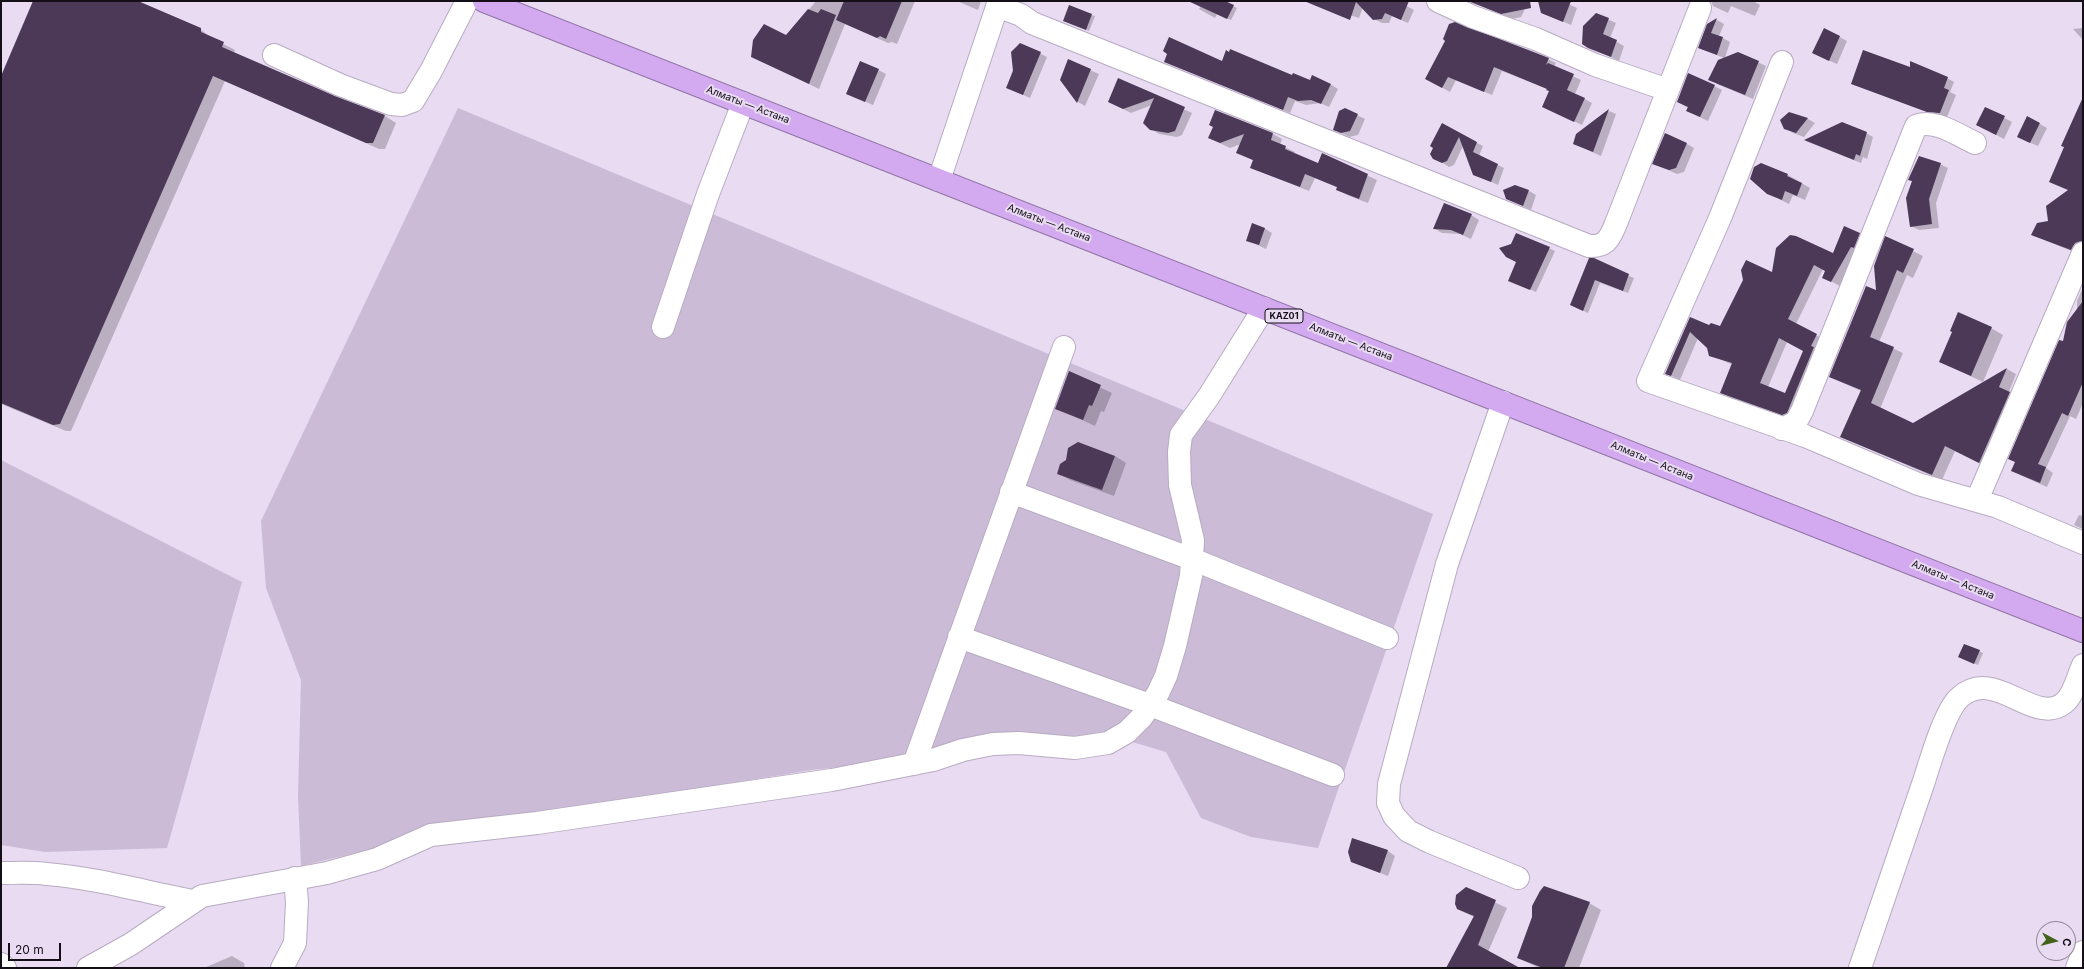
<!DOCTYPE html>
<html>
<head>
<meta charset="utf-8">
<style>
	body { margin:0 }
	#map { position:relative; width:2084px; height:969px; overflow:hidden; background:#e8dbf2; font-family:Inter,sans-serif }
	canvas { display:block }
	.frame { position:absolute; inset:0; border:2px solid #140f17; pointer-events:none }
	.north { position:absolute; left:2036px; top:921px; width:40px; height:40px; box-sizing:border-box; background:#e8dbf2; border:1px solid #93899a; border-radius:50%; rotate:97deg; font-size:11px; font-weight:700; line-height:16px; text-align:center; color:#140f17 }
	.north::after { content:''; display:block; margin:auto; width:14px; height:18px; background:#416319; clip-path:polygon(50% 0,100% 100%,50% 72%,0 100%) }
	.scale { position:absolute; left:8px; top:943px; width:53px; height:18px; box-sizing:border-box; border:2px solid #140f17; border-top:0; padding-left:5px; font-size:12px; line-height:14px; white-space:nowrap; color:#140f17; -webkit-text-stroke:3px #e8dbf2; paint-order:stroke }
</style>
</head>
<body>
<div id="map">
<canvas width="2084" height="969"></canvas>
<div class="frame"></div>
<div class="north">С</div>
<div class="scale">20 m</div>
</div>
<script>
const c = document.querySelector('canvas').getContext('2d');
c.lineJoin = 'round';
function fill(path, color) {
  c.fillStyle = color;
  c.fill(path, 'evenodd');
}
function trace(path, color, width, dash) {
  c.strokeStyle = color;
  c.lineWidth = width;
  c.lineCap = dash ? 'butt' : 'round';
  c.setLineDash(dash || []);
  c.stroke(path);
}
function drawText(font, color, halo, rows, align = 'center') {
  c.font = font + ' Inter,sans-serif';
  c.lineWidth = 4;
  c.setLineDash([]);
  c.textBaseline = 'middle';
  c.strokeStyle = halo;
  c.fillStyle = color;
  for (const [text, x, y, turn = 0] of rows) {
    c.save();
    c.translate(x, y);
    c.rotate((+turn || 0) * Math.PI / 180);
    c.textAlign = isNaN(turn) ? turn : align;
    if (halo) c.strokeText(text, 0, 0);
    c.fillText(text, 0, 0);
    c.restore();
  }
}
const green = new Path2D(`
	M458,108L1433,514L1318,848L1251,837L1201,818L1166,752L1112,736L812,770L472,825L301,866L298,796L301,680L266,588L261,521Z
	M1,460L242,582L167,848L45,852L1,845Z`);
const shadow = new Path2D(`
	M34,1H136L200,29L212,38L235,50L234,53L334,97L385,116L396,123L385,149H379L225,81L71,431H66L1,404V78Z
	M816,1H915L897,44L892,42L888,43L845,24L819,89L752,56L787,36Z
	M957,1H981L978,10Z
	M1204,1H1223L1237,8L1231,20L1217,14L1215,18L1199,9Z
	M1322,1H1397L1414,10L1408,23L1392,16L1389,23H1382L1374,19L1363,7L1359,18L1328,8Z
	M1469,1H1529L1521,17L1512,19Z
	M1544,1H1562L1577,8L1571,25L1542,12Z
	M1711,1H1753L1760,5L1755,16L1731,6L1728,13L1713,6Z
	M1596,14L1616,23L1610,38L1624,46L1619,61L1583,43Z
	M1091,15L1095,16L1089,31L1068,22Z
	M1717,20L1724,24L1719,36L1730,42L1725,58L1738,53L1766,66L1753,99L1717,84L1724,58L1699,48L1708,25Z
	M2083,28V40L2073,29Z
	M1824,29L1847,41L1837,64L1821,57Z
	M1446,40L1548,59L1556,63L1554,67L1581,80L1575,94L1592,103L1582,125L1543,107L1550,91L1548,89L1502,71L1492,95L1456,80L1450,92L1434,83Z
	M1021,44L1047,57L1030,98L1007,88Z
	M1069,61L1099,74L1085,106L1078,102L1061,80Z
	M1165,62H1222L1330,84L1338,89L1329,107L1320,103L1306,105L1295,101L1290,113Z
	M1911,68L1947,78L1954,82L1950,92L1956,95L1947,117L1935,115L1852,84Z
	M878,70L886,74L873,105L848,94Z
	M1118,79L1192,113L1182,135L1177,137L1159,134L1151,129L1152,105L1131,113L1109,102Z
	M1714,86L1722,90L1708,121L1687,111L1688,108L1678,102Z
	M2083,100V246L2079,254L2032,235L2049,222L2069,190Z
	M1985,108L2012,122L2004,139L1977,125Z
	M1215,111L1273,134L1282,139L1280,145L1295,152L1294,154L1318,164L1322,155L1377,180L1368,203L1347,195L1338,190V188L1315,178L1309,191L1251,168L1254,161L1237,152L1241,144L1230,148L1209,138L1214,127Z
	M1609,111L1616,114L1601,156L1574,144L1577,135Z
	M1789,113L1808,119L1815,123L1804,137L1793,133L1785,128Z
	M1357,115L1365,119L1358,135L1349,137L1334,129Z
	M2040,124L2047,128L2038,146L2026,141Z
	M1442,125L1483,146L1479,156L1504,168L1498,185L1474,174L1463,146L1454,165L1449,167L1432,156Z
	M1866,133L1873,137L1867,159L1863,157L1861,163L1806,141Z
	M1687,144L1694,148L1684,172L1677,174L1654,164Z
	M1761,164L1788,175L1810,188L1805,200L1793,195L1789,204L1767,193Z
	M1940,164L1948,168L1936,203L1939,228L1919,230L1911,226L1913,182L1909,180Z
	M1529,191L1536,195L1531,210L1507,199Z
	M1471,215L1479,220L1471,239L1460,234L1442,233L1435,229Z
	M1264,228L1272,233L1266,249L1247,240Z
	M1516,234L1555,251L1536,292L1515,283L1517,262L1512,245Z
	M1859,234L1868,239L1840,286L1823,277L1826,271L1823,269L1796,324L1825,340L1791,419L1729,397L1721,392L1733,365L1710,355L1708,347L1698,338L1680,380L1666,373L1691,318L1709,326L1720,328L1773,273L1833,254ZM1787,342L1804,351L1786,394L1768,387Z
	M1886,238L1923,256L1913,278L1907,275L1879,342L1903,353L1880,409L1913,424L2007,369L2016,374L2009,392L2019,398L1989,468L1955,451L1942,480L1841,437L1861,391L1830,377L1877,292Z
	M1590,260L1634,278L1628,293L1600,283L1588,313L1571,305Z
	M2083,287V403L2076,419L2070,416L2046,468L2053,473L2047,487L2020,475L2063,342L2077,311V301Z
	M1991,328L2003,335L1983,382L1940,362L1953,332Z
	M1069,373L1112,393L1104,412L1101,411L1095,426L1056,408Z
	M1115,456L1126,463L1114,496L1070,480L1058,473Z
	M2079,515L2083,516V529L2074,525Z
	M1979,651L1983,653L1978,665L1963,659Z
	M1388,851L1395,856L1388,876L1352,862Z
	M1544,888L1589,903L1601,910L1579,968H1539L1518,958Z
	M1466,889L1507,908L1488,952L1518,968H1447L1474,917L1457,909Z
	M232,956L244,963L245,968H204Z`);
const building = new Path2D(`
	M33,1H138L201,28V32L224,42L222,47L335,96L385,115L373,143H366L213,76L60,424L53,425L1,403V76Z
	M844,1H902L886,39L880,36L877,38L836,20Z
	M1188,1H1225L1234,5L1227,19Z
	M1304,1H1409L1401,20L1385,13L1382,19L1373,20L1356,2L1350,20Z
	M1468,1H1530L1531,8L1501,14Z
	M1538,1H1571L1563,22L1541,13Z
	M1069,5L1092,14L1086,30L1063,21Z
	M808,9L818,13L821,9L836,15L809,84L751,57L753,40L764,24L786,35Z
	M1596,13L1609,18L1603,34L1617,40L1611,57L1588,48L1582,44L1583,26Z
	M1717,18L1711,33L1723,37L1717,55L1698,48L1707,24Z
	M1455,22L1531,51L1549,58L1546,65L1548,63L1574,74L1567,90L1585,98L1574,122L1542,107L1549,91L1546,90L1547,89L1494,67L1484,92L1448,77L1442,88L1425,79L1445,41L1443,39L1449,24Z
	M1824,28L1840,36L1829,61L1812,53Z
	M1169,37L1222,61L1226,50L1229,52L1230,49L1292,75L1293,73L1310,80L1312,75L1331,84L1321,104L1311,100L1298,101L1288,97L1283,110L1164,62L1167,54L1163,51Z
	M1020,43L1041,52L1023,95L1006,88L1013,71L1011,52Z
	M1863,50L1910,67V61L1948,77L1944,88L1949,90L1940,113L1927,112L1851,84Z
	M1738,52L1759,61L1745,95L1708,80L1718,60Z
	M1068,59L1091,69L1077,103L1060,80Z
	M860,61L879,69L865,102L846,94Z
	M1688,73L1715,85L1700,117L1686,111L1688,107L1677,102Z
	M1118,78L1185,107L1175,131L1168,133L1150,130L1143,123L1154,98L1123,109L1108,102Z
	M2083,97V241L2075,243L2071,250L2031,235L2037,223L2048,221L2046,206L2068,190L2049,182L2064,147L2061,146Z
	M1985,107L2005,116L1996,135L1976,125Z
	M1345,108L1358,114L1350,131L1341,133L1333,130L1339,111Z
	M1609,109L1593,152L1573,144L1576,134Z
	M1215,110L1273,133L1271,140L1286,146L1285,149L1318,163L1322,153L1368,174L1359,199L1336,190L1337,187L1305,174L1300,187L1250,168L1253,160L1236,153L1244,134L1220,143L1208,138L1213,127L1209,125Z
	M1789,112L1808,118L1796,133L1784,129L1780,120Z
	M2027,116L2040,123L2030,143L2017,137Z
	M1842,122L1867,132L1860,156L1856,154L1854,160L1804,140Z
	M1442,123L1477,142L1473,152L1498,164L1491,182L1473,175L1459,137L1447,161L1442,163L1433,159L1430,154L1433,148L1430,146Z
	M1665,133L1687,143L1676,168L1669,170L1652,164Z
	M1919,156L1941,163L1929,199L1932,224L1910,227L1906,198L1912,181L1908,180Z
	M1761,163L1788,174L1787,176L1802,183L1797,196L1785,191L1782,200L1767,194L1750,179L1754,167Z
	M1515,185L1529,190L1523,206L1506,199L1503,190Z
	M1444,203L1472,214L1463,235L1451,230L1433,229Z
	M1252,223L1265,228L1259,245L1246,241Z
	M1844,226L1860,233L1854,248L1851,247L1831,282L1822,278L1825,271L1814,265L1788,319L1817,334L1811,346L1814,347L1787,413L1782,415L1720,393L1732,363L1709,356L1707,348L1690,332L1671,376L1665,374L1690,317L1709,325L1711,323L1720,326L1743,280L1741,270L1746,260L1772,272L1776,248L1790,235L1796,236L1833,253ZM1779,338L1803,351L1785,393L1760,383Z
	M1516,233L1550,247L1530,290L1508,281L1516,262L1506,257L1499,248L1511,244Z
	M1885,236L1914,249L1903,273L1897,270L1870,337L1894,347L1871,403L1913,423L2007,368L1999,387L2010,392L1979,463L1945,446L1932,475L1840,437L1861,390L1829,377L1866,286L1876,290L1874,266Z
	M1589,258H1594L1629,274L1623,291L1595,280L1583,311L1570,305Z
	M2083,301V382L2068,416L2062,413L2038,464L2046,467L2040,483L2011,471L2015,462L2008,459L2059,340L2063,341L2067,322Z
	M1958,312L1992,327L1971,376L1939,362L1952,332L1950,331Z
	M1069,371L1101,385L1092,406L1089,405L1083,420L1055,409Z
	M1078,442L1115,456L1102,490L1057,474L1060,464L1066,460L1068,448Z
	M1964,644L1980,650L1974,664L1958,657Z
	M1352,838L1388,850L1380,873L1351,862L1348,852Z
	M1544,886L1590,902L1564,968H1543L1517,958L1532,917V906L1540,891Z
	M1466,887L1496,900L1478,945L1520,968H1446L1474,916L1457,909L1455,904L1456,895Z`);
const minor = new Path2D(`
	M1438,1L1473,17L1536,39L1595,65L1668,90
	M997,6L1021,15L1032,23L1589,246C1605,247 1609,240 1615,226L1700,8
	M274,55L340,85L391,104L402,105L413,101L431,71L467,1
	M1782,62L1720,218L1648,381L1805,436L1918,484L1998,507L2083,543
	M939,180L999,1
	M663,327L708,194L743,103
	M1503,402L1447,564L1389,784L1388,803L1394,816L1408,831L1430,842L1518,878
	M1782,429L1796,422L1802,411L1916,126C1933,118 1958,135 1975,143
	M1011,492L1192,559L1387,638
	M1977,500L2083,253
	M959,637L1150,705L1333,775
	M914,764L1064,347
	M1,873C16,873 32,872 47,874C96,878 145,892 193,901
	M1,964L5,968
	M88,968L131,944L202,896L327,873L377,859L431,835L537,823L832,780L933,760L963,750L993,744L1019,743L1075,748L1108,743L1127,732L1142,717L1158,693L1166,676L1175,646L1191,576L1193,540L1180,485L1179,452L1181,435L1209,396L1264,308
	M282,968L295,943L297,902L295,878
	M1860,968C1881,907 1902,845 1923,784C1930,763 1944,712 1959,698C1994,665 2034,727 2064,703C2074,695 2078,676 2083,665
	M2077,968L2083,952`);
const highway = new Path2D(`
	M484,1L2083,631`);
const shields = [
	[1284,316,38]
];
const shieldNames = [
	["KАZ01",1284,316]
];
const streetNames = [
	["Алматы — Астана",748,105,21],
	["Алматы — Астана",1049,223,21],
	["Алматы — Астана",1351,342,21],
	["Алматы — Астана",1652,461,22],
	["Алматы — Астана",1953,580,22]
];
fill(green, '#cbbbd7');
fill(shadow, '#0003');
fill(building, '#4b3957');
trace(minor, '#b8abc2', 24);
trace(highway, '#9074a4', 24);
trace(minor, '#fff', 22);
trace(highway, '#d3aaf0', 22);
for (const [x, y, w] of shields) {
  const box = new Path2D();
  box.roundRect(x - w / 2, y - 7, w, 14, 3);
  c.fillStyle = '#e8dbf2';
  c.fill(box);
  trace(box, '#140f17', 1);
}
drawText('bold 9px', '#140f17', null, shieldNames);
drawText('10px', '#140f17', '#e8dbf2', streetNames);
</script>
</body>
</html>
